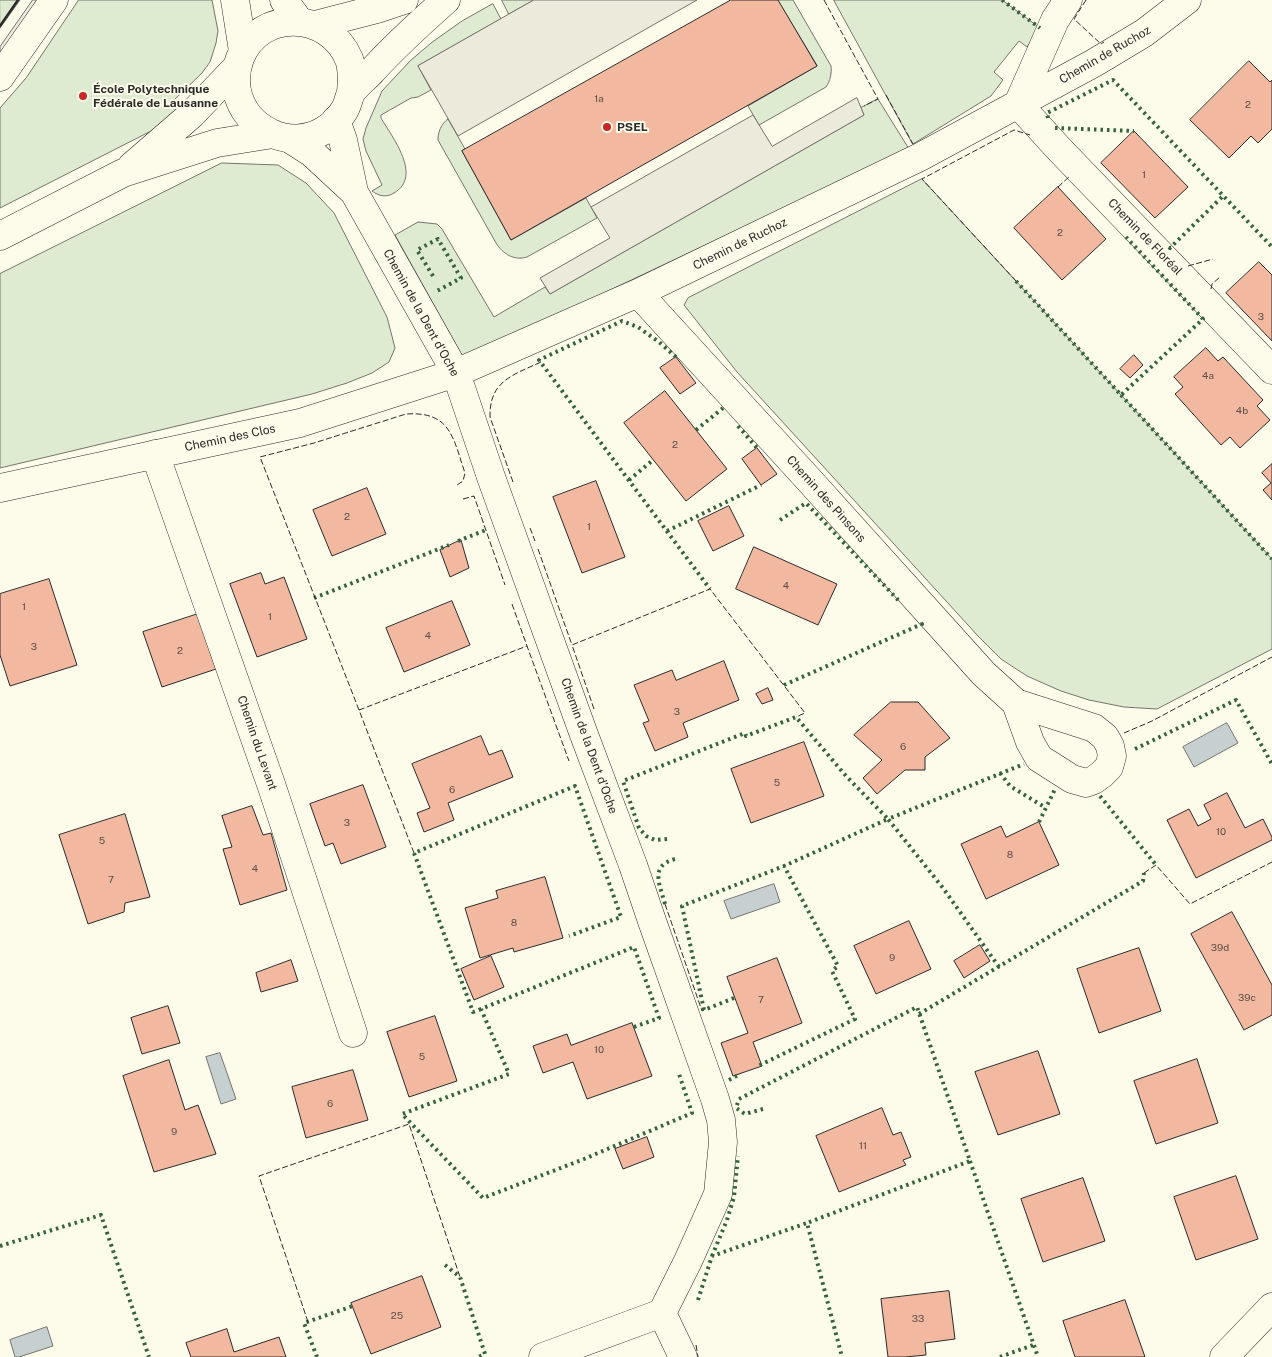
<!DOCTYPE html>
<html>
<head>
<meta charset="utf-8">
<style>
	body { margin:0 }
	canvas { display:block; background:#fdfbea }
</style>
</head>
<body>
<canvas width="1272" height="1357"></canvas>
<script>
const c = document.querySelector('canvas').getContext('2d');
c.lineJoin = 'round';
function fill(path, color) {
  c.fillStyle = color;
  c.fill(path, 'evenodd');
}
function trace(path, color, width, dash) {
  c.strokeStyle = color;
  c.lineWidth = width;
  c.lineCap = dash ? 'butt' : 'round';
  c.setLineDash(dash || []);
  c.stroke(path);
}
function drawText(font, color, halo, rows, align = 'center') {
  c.font = font + ' "Public Sans",sans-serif';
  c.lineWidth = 4;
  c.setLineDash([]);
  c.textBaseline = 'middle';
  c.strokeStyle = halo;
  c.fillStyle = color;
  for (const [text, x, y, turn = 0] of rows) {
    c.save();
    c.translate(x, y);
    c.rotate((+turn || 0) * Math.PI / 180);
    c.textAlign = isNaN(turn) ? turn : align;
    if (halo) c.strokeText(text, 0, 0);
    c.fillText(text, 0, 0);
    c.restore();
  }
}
const green = new Path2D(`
	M0,0H20L0,28Z
	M79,0H212L218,31L216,43L210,62L202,73L172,102L178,111L155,129L0,208V108L26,78Z
	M502,0H534L509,14Z
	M778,0H793L831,66C832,73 830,81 826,87L759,125L748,106L817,66Z
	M834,0H1002L1040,28L1027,47L1019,41L994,72L1003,80L991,96L913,144Z
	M493,4L501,19L418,66L431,90L418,97L411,98L381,115V118C392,137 423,176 394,193C386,198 379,196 372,191L382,185L366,151L363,139L366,128L382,91L410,61L431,43L462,21Z
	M878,99L909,149L464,359L395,235L418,222L437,224L442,229L494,317L545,287L550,294L864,115L861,108Z
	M448,119L465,149L462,151L511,240L586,198L597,218L527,257C514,261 503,254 496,243L438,140C438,132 441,124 448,119Z
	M222,163L278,165L306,183L334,213L387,317L395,348L389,362L372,373L347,383L312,394L0,468V274Z
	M922,179L1272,559V649L1157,709L1124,707L1089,700L1061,691L1027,676L1001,659L978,636L737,372L684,305L688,298Z`);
const parking = new Path2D(`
	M33,0H40L0,63V47Z
	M534,0H697L458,136L418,66Z
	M857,98L864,115L550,294L540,278L610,238L591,207L753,115L772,146Z`);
const water = new Path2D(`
	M1227,723L1238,743L1194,767L1183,747Z
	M774,884L780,902L731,919L724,901Z
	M220,1053L236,1099L221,1104L206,1057Z
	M47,1327L53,1346L19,1357H15L10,1340Z`);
const building = new Path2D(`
	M731,0H778L817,66L511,240L462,151Z
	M1249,61L1270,82L1272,80V129L1258,143L1251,136L1229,158L1190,120Z
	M1134,131L1188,187L1155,218L1101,163Z
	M1058,187L1106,239L1062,280L1014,228Z
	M1259,262L1272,275V341L1226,293Z
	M1206,348L1218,361L1223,357L1263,400L1257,406L1270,420L1240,448L1230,437L1221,445L1175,394L1183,387L1174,377Z
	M1134,355L1143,365L1130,378L1120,369Z
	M676,357L696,383L680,394L660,368Z
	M665,391L727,469L686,501L624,423Z
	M757,448L777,474L761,485L742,459Z
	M1272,464V500L1263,490L1271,483L1262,473Z
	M596,481L625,557L582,573L553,497Z
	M367,488L386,534L332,556L313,510Z
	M729,506L744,536L713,551L698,521Z
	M461,540L469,568L450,577L440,550Z
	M754,547L837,584L818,625L736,589Z
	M261,573L265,584L284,577L307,639L257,657L230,584Z
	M49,579L77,665L10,686L0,655V594Z
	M452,601L470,645L404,672L386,628Z
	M198,614L216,669L162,687L143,632Z
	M724,661L739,700L683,723L688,737L655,751L643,723L649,721L634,685L672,670L676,680Z
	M768,688L773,700L762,704L756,694Z
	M891,702H918L950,738L925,757V770H905L877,794L863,778L882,760L854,735Z
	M481,736L489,755L502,750L513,777L448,803L454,820L424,832L417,813L430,808L412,764Z
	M804,742L824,796L751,823L731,769Z
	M363,785L386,847L341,864L333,843L325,846L310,804Z
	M1227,793L1245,828L1263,819L1272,837V840L1196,878L1167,820L1189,809L1198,826L1211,819L1204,805Z
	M252,806L263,835L271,833L287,890L240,905L223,849L232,847L222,816Z
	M125,814L150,897L125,903L124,912L88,924L59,835Z
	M1039,822L1059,865L986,899L961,844L1001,826L1006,837Z
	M545,877L563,938L514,952L513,948L480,958L465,908L498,898L496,891Z
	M1232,912L1272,985V1015L1244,1030L1191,934Z
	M909,921L931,969L876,994L854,946Z
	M980,945L990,961L964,978L954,961Z
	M1139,948L1161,1011L1099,1033L1077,969Z
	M491,956L504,987L474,1000L461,969Z
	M777,958L802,1023L753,1042L762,1066L733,1076L721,1043L748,1033L727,977Z
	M291,960L298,981L261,992L256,973Z
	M168,1006L180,1043L142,1054L131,1018Z
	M435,1016L457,1081L409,1097L387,1032Z
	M632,1023L652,1076L587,1099L573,1062L543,1073L533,1046L567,1034L571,1045Z
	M1038,1051L1060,1114L998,1135L975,1072Z
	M1197,1059L1218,1123L1156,1144L1134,1081Z
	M169,1060L185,1110L198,1105L216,1154L154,1172L123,1076Z
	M353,1070L368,1120L306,1138L292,1087Z
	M882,1108L893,1135L901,1132L911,1157L903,1160L906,1165L839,1192L816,1136Z
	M647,1137L654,1157L623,1169L615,1149Z
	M1236,1176L1258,1239L1196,1260L1174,1197Z
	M1083,1178L1105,1241L1043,1262L1021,1199Z
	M422,1276L441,1327L371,1354L351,1303Z
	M949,1291L955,1339L925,1343L926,1355L905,1357H888L881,1299Z
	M1125,1300L1145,1357H1075L1063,1321Z
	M227,1329L234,1352L279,1337L286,1357H191L186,1343Z`);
const minor = new Path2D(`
	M235,0L243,51
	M284,0L299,21
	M1068,0L1055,20L1018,104L1059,149L1272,370
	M0,77L54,0
	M336,120L343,140L354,192L456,373L491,477L583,732L633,865L652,921L715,1099L721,1120L723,1142L718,1194L688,1261L662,1313
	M290,139L312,153L354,192
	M638,293L810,481L984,674L1016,703L1030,742L1039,758L1072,779L1086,783L1094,780L1102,774L1109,767L1112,756L1110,746L1105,737L1094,728L1016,703
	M155,454L272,787L353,1033
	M0,488L300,423L456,373L638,293L920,157L1094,63L1144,33L1187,0
	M543,1357L662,1313L683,1357
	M1224,1357L1272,1307`);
const secondary = new Path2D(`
	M315,25L377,9L404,0
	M351,93C352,82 353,70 349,59C329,11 260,8 240,58C236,69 235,80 237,91C241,110 254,125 271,133C287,141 308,140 323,131C332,126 342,116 346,107C348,103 349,97 351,93C356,85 366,78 372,71C395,46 420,23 446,0
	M132,166L191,115L237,67
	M0,236L123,173L217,143L273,134`);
const hedge = new Path2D(`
	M1002,0L1040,28
	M1048,118L1047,113L1113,80L1272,247
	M1055,128L1134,131
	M1169,247L1170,248L1223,196
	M433,276L417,250L438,239L461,278L437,291
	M1016,281L1121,395L1203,319L1126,237
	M676,357L659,342L638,327L622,321L539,360L710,589
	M1121,395L1272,559
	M738,426L757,448
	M696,430L723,408
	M629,480L653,460
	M780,520L806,503L900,602
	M667,531L761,485
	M458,541L486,530
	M314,598L449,545
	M784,685L922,624L920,623
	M1135,749L1236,700L1272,764
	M1000,773L1010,786L1046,808
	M1100,796L1156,865
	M1039,822L1056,787
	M667,839L655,840L646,836L639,828L623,781L745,733L746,736L796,717L846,776L888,819L784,866
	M665,904C660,885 649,866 675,859
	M999,967L943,888L888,819L1024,764
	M734,998L704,1010L682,906L784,866L838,966L832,971L855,1019L758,1066
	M481,1009L473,1012L414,853L575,786L621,917L569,936
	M919,1014L1143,881L1144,873
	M634,1027L659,1018L634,947L481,1009L509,1074L402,1114L483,1198L584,1159L692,1113L679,1074
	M729,1080L740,1074
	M763,1109L745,1114L736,1108L739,1099L917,1007L970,1161L807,1223
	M970,1161L1038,1357
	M0,1246L101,1215L149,1357
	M712,1256L727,1220L734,1197L738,1156
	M445,1265L460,1277L485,1354L478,1357
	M698,1300L712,1256L807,1223L842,1357
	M317,1357L304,1323L353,1306
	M1000,1357L1033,1345`);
const fence = new Path2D(`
	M824,0L878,99L864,106
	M1086,0L1074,19L1101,44L1104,42
	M886,95L913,144
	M1058,187L1070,176
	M1188,266L1213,259
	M1016,281L922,179L1014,130L1030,135
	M1211,289L1212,284L1220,277
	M513,482L490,417C489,381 513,375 541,362
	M463,499L474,496L505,585
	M530,528L535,541
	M538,549L572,645
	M512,604L527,646
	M594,709L572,645L710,589L805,713L796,717
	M359,710L260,457L314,443L406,414C451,411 453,438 465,473L463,481L457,485
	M1124,733L1152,721L1272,657
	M414,853L359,710L527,646L569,761
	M1144,873L1156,865L1190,904L1272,862
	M665,904L702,1011L704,1010
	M308,1322L259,1176L409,1124L460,1277
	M696,1345L698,1357`);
const wall = new Path2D(`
	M0,26L18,0`);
const markers = [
	[83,96,5,"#c62828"],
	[607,127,5,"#c62828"]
];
const numberNames = [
	["1a",599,99],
	["2",1248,105],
	["1",1144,175],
	["2",1060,233],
	["3",1261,317],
	["4a",1208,376],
	["4b",1242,411],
	["2",675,445],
	["2",347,517],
	["1",589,527],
	["4",786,586],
	["1",24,607],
	["1",270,617],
	["4",428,636],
	["3",34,647],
	["2",180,651],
	["3",677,712],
	["6",903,747],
	["5",777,783],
	["6",452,790],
	["3",347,823],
	["10",1221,832],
	["5",102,841],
	["8",1010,855],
	["4",255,869],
	["7",111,880],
	["8",514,923],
	["39d",1220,948],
	["9",892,958],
	["39c",1247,998],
	["7",761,1000],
	["10",599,1050],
	["5",422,1057],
	["6",330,1104],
	["9",174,1132],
	["11",863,1146],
	["25",397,1316],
	["33",918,1319]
];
const streetNames = [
	["Chemin de Ruchoz",1105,55,-30],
	["Chemin de Floréal",1145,237,46],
	["Chemin de Ruchoz",740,244,-26],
	["Chemin de la Dent d'Oche",421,313,61],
	["Chemin des Clos",230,438,-12],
	["Chemin des Pinsons",826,499,48],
	["Chemin du Levant",257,743,71],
	["Chemin de la Dent d'Oche",589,746,70]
];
const poiNames = [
	["École Polytechnique",93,89],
	["Fédérale de Lausanne",93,103],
	["PSEL",617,127]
];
fill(green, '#deebd1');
trace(green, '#74746e', 1);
fill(parking, '#eceadb');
trace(parking, '#74746e', 1);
fill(water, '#c7d0d0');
trace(water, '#74746e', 1);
fill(building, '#f2b8a0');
trace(building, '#2b2b2b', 1);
trace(minor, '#2b2b2b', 29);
trace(secondary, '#2b2b2b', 29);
trace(minor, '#fdfbea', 28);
trace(secondary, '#fdfbea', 28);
trace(hedge, '#34623c', 4, [2.5, 4]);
trace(fence, '#2b2b2b', 1, [6, 2.5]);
trace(wall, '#2b2b2b', 2.5);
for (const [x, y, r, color] of markers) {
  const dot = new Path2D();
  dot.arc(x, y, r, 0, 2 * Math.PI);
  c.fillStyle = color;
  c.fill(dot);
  trace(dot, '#fdfbea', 2);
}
drawText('10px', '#5d4e48', null, numberNames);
drawText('12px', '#2b2b2b', '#fdfbea', streetNames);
drawText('bold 12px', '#2b2b2b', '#fdfbea', poiNames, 'left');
</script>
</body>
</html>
